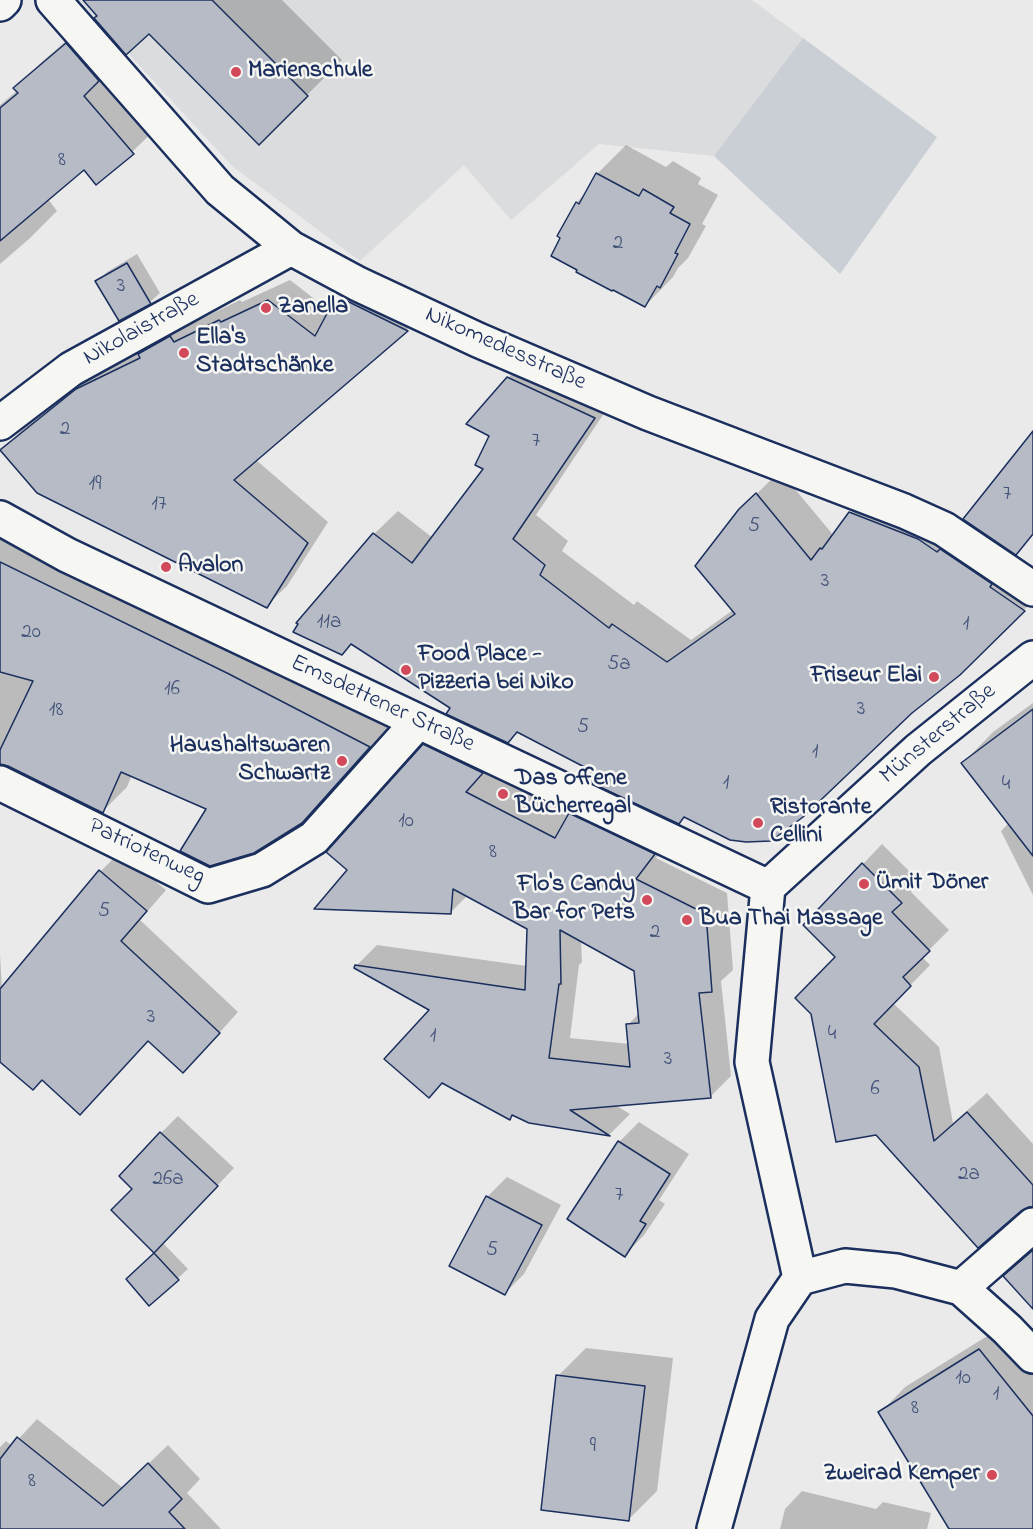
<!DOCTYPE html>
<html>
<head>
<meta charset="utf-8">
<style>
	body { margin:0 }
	canvas { display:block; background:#e9eae9 }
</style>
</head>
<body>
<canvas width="1033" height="1529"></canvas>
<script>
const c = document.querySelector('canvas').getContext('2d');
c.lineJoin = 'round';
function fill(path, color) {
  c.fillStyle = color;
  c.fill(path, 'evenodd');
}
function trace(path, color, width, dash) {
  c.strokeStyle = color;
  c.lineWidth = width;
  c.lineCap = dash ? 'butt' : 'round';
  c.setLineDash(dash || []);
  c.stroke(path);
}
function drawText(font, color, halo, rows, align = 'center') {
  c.font = font + ' "Indie Flower",sans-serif';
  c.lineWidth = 5;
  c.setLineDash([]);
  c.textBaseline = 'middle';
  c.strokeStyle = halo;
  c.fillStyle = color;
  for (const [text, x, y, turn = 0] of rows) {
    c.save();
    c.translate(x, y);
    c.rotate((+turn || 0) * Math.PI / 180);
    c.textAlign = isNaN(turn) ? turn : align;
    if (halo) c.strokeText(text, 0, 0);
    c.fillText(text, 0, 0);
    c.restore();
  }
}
const built = new Path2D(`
	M79,0H752L803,38L714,156L599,144L511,220L464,165L360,261L232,166Z`);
const green = new Path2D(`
	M803,38L937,137L840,274L714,156Z`);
const shadow = new Path2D(`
	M85,0H282L342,60L259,143L149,32L111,67L161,124L132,152L84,168L48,199L57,211L29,239L0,264V105L18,90L15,88L44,60L97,14Z
	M626,145L666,167L673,161L701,178L698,184L718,195L702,224L706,226L688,258L678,268L673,277L645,306L559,235L577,202L587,192L598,173Z
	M137,254L160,293L150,302L97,282L107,272Z
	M290,280L330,311L332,307L354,286L427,309L407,330L255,459L328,522L287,586L266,606L2,450L23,429L98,369L191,316L195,322L240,300L242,302Z
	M532,354L617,394L536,515L568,541L562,551L634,605L637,601L691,640L733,610L740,510L780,471L834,536L850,513L874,489L1033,601L959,674L595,770L518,731L452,708L374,534L398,511L433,538L485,468L491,435L508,378Z
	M0,508L393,722L326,797L301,822L209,809L132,775L127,787L103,811L9,765L0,763Z
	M1033,703V895L1001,831L1009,823L963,763L993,732Z
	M445,724L486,771L570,814L591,793L675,833L656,858L727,893L733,970L721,981L731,1076L710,1097L615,1105L630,1114L610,1134L529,1122L514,1114L509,1118L431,1009L356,966L377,945L527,966L528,929L468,895L451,912L349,870L424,745ZM581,940L635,970L639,1013L628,1025L630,1044L570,1038L579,965L582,962Z
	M882,844L920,882L911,892L949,930L922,957L930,965L893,1003L939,1047L953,1123L987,1093L1033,1144V1205L1020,1210L978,1246L837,957L863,864Z
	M120,852L166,890L140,920L238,1012L203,1051L149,1040L42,1078L0,1060V954L2,989L101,871Z
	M178,1116L234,1168L163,1243L188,1269L149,1304L138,1269L156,1253L114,1210L134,1189L161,1133Z
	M639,1122L689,1154L659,1200L665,1204L644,1235L625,1255L619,1142Z
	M507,1177L561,1205L524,1274L504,1294L487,1197Z
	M1005,1325L1033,1360V1529H951L880,1413L905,1387Z
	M586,1348L673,1358L657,1491L629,1519L558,1376Z
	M37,1419L123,1488L168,1445L200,1479L187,1493L221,1529H0V1447L6,1441L12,1446Z
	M802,1491L876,1509L883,1502L931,1513L927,1529H780L785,1509Z`);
const building = new Path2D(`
	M83,0H212L308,96L259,145L149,34L126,55L94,18L97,16Z
	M66,43L99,81L84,96L134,154L96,185L84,170L0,241V108L18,93L13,88Z
	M596,173L639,196L643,189L674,207L670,213L690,224L675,253L678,254L660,288L657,286L645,307L613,290L612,291L576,272L577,270L551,256L560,238L557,236L576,202L579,204Z
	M127,263L151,304L119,321L95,281Z
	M268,300L315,336L331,306L347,301L408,331L234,480L308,543L267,608L37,493L0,450L76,389L140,358L138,354L170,336L174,342L219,320L221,322Z
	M507,377L595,418L513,539L545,565L540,575L609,628L612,624L667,662L735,614L695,566L739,509L756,493L811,560L820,548L822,549L849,512L918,539L937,552L940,549L992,584L990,587L1025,611L960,675L912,713L803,817L771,841L746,842L730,840L684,817L679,824L587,781L592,771L517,732L508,743L446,714L450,708L351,644L342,655L293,632L298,624L296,623L373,533L412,563L483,469L475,465L489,436L466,424Z
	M1033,431V534L1016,555L963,519Z
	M0,562L227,673L370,747L302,823L254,853L210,866L180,851L206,809L121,772L103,813L8,766L0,764V750L33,681L0,672Z
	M1033,709V856L961,763Z
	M423,744L483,773L466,792L555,838L569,813L655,854L636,879L706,914L712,992L699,993L711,1098L570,1110L610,1136L529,1123L512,1115L510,1120L442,1083L429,1098L384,1059L429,1010L354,968L355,965L525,990L527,929L453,889L451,914L314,909L347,870L326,852ZM560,930L634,971L639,1023L626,1024L630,1067L549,1058L559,984H561Z
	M862,863L902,903L892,912L930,951L903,977L911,986L874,1024L919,1067L934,1141L967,1112L1033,1185V1207H1029L1021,1211L978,1248L876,1135L836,1142L811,1014L795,998L835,957L803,925Z
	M99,870L147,911L121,941L220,1033L183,1073L148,1041L80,1115L42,1080L33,1090L0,1062V989Z
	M160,1132L218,1186L154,1253L111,1210L132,1189L119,1176Z
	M618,1141L670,1174L640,1221L646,1224L625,1257L567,1219Z
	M486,1196L542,1225L505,1295L449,1266Z
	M1033,1250V1309L1003,1276Z
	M154,1253L179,1280L149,1306L126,1279Z
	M979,1349L1033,1416V1529H949L878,1412Z
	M556,1375L645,1386L629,1521L541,1510Z
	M17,1437L103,1506L148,1463L182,1499L169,1512L185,1529H0V1459Z`);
const minor = new Path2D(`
	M53,0L220,190L291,248L358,284L478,340L648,413L904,511L944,529L1033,589
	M0,4L4,0
	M0,423L71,369L291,248
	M0,518L67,555L768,887
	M0,783L208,886L262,870L314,838L418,722
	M768,887L918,750L1033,658
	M800,1278L845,1266L896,1271L961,1288L1007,1329L1033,1356
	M961,1288L1033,1225
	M714,1529L772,1319L800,1278L752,1062L768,887`);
const markers = [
	[236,72,6,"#d1495b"],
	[266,308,6,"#d1495b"],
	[184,353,6,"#d1495b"],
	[166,567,6,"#d1495b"],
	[406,670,6,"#d1495b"],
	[934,677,6,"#d1495b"],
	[342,761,6,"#d1495b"],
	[503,794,6,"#d1495b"],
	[758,823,6,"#d1495b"],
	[864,884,6,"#d1495b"],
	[647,900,6,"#d1495b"],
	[687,920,6,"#d1495b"],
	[992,1475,6,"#d1495b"]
];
const numberNames = [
	["8",62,162],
	["2",618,245],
	["3",121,288],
	["2",65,431],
	["7",536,443],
	["19",95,486],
	["7",1007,496],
	["17",159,506],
	["5",754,528],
	["3",825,583],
	["11a",329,624],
	["1",966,626],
	["20",31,634],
	["5a",619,666],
	["16",172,691],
	["3",861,711],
	["18",56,712],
	["5",583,729],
	["1",815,754],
	["1",726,785],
	["4",1006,786],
	["10",406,823],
	["8",493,854],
	["5",104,913],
	["2",655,934],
	["3",151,1019],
	["4",832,1036],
	["1",433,1038],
	["3",668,1061],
	["6",875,1091],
	["2a",969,1176],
	["26a",168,1181],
	["7",619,1197],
	["5",492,1252],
	["10",963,1380],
	["1",996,1396],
	["8",915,1410],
	["9",593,1448],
	["8",32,1483]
];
const poiNames = [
	["Marienschule",248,72],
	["Zanella",278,308],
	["Ella's",196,339],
	["Stadtschänke",196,367],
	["Avalon",178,567],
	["Food Place -",418,656],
	["Pizzeria bei Niko",418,684],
	["Friseur Elai",922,677,"right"],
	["Haushaltswaren",330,747,"right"],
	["Schwartz",330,775,"right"],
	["Das offene",515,780],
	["Bücherregal",515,808],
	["Ristorante",770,809],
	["Cellini",770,837],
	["Ümit Döner",876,884],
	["Flo's Candy",635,886,"right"],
	["Bar for Pets",635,914,"right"],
	["Bua Thai Massage",699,920],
	["Zweirad Kemper",980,1475,"right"]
];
const streetNames = [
	["Nikolaistraße",142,330,-29],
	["Nikomedesstraße",505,350,24],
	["Emsdettener Straße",382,705,25],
	["Münsterstraße",939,735,-40],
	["Patriotenweg",146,853,25]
];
fill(built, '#dadcde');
fill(green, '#caced5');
fill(shadow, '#0003');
fill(building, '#b6bbc6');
trace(building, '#1b2f5e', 1.5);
trace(minor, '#1b2f5e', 38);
trace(minor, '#f6f6f2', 33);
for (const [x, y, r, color] of markers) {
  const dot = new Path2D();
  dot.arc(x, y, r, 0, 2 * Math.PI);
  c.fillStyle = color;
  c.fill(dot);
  trace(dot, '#f6f6f2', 2);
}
drawText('21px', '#425278', null, numberNames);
drawText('bold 24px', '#1b2f5e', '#f6f6f2', poiNames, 'left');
drawText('24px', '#1b2f5e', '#f6f6f2', streetNames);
</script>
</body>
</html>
